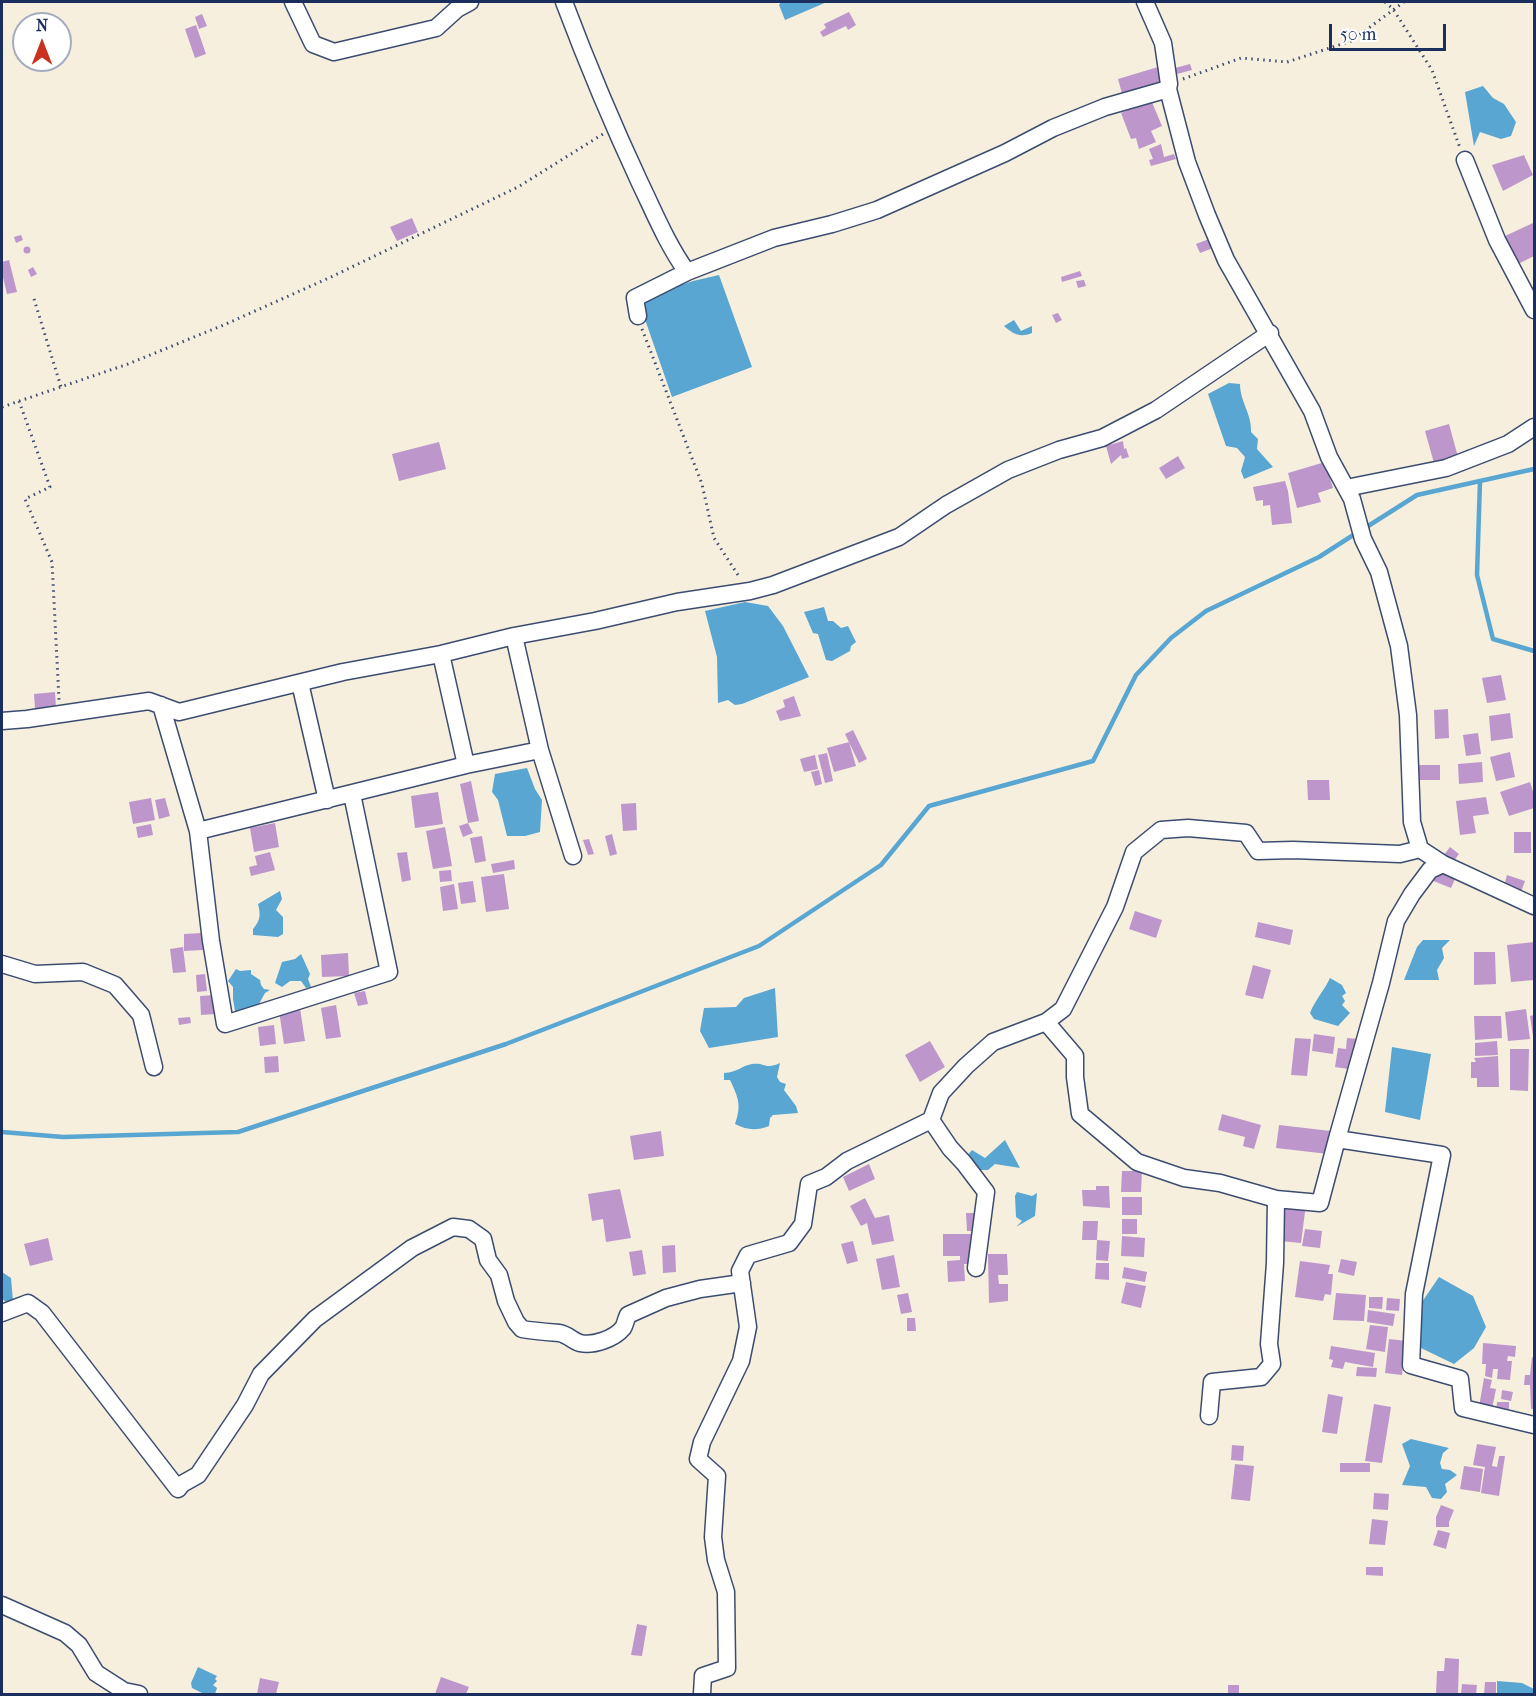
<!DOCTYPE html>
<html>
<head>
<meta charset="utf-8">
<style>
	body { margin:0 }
	#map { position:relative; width:1536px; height:1696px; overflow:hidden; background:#f6efde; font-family:"IM FELL French Canon",serif }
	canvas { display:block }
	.frame { position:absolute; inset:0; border:3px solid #1b2f5e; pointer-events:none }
	.north { position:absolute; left:12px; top:12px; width:60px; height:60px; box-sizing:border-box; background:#fff; border:2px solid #a4acbf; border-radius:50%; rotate:0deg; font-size:16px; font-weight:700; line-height:24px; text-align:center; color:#1b2f5e }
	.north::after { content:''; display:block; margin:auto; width:21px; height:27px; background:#c8321e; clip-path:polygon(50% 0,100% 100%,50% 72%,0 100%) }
	.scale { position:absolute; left:1329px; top:24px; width:117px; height:27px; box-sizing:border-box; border:3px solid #1b2f5e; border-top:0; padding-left:8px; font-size:18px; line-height:21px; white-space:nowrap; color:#1b2f5e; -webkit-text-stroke:4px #fff; paint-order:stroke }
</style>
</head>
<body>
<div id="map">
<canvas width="1536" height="1696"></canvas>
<div class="frame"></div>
<div class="north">N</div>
<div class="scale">50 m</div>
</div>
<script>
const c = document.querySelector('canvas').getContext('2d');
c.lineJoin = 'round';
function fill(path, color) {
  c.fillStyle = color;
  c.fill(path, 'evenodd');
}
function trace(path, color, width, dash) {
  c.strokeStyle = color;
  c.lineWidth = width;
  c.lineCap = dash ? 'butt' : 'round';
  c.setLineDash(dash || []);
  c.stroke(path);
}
const water = new Path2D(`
	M781,2H827L785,20L779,5Z
	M1483,86L1493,98L1504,104L1516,122L1511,136L1501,139L1480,132L1474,146L1465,92Z
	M719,275L752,367L672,397L641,308L648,296L693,281Z
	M1014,320L1021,331L1032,326V333C1020,338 1013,334 1004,326Z
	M1229,383L1240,384C1240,402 1252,414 1251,432L1258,439L1257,449L1273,467L1244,479L1241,471L1245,457L1237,448L1226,446L1208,394Z
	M745,602L768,606L783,626L809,677L742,704L735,705L728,700L718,703L717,657L705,611Z
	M824,607L828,621H833L841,628L848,626L856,642L851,646L850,651L832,661L826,660L818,634L813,633L804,612Z
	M527,768L535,789L542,800L540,832L525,836H507L498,800L492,792L495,774Z
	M280,891L282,899L276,910L283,917V934L278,937L253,935V929C260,921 261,915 258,904Z
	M1423,940H1450L1442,948L1444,958L1437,970L1439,980H1404L1417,947Z
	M301,954L310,974L308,979L311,987L306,988L301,981H290L282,987L275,983L282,962L295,959Z
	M236,969L240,971L251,970V974L260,980L261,985L264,989L270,990L265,993L258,1006L243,1010L240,1013L235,1011L233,999V987L228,981Z
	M1330,978L1342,985L1346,993L1342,996L1345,1001L1342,1005L1350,1013L1338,1026L1314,1019L1310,1013C1315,1000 1324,991 1330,978Z
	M775,988L778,1037L709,1048L700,1031L704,1008L736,1007L744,998Z
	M1392,1047L1431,1054L1420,1120L1385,1112Z
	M780,1063L777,1077L780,1082L786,1084L784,1090L796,1106L798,1113L773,1115L770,1118L769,1126C756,1131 747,1130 735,1124C742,1105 738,1097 730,1080H724V1073C738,1072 741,1066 752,1064C765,1062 765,1070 780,1063Z
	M1005,1140L1020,1168L995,1164L988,1170H977L966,1157L972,1150L985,1158Z
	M1017,1192L1032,1196L1037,1193L1035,1216L1016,1227L1022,1221L1016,1217L1015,1196Z
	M2,1272L11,1278L13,1301L9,1304L2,1299Z
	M1439,1277L1473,1296L1486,1327L1474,1348L1454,1364L1421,1348L1422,1302Z
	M1411,1439L1449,1448L1443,1453L1440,1463L1442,1469L1450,1470L1457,1475L1445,1484L1447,1492L1441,1499L1432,1498L1426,1487L1402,1485L1410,1466L1402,1444Z
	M198,1667L217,1676L215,1679L217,1681L213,1685L217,1688L215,1694H204L192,1688L191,1683Z
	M1497,1681L1522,1683L1534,1689V1694H1497Z`);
const stream = new Path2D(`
	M1480,481L1477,575L1493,639L1534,651
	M1365,528L1417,495L1534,469
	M2,1132L63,1137L238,1132L506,1044L759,946L881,865L929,806L1093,761L1136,675L1171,638L1206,611L1319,557L1358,532`);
const building = new Path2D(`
	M849,12L856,25L848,30L846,26L823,37L820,32L826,28L824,24Z
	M202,14L207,26L199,29L195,17Z
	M196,25L206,54L195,58L185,29Z
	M1190,64L1192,70L1177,74L1175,68Z
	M1158,67L1163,86L1123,97L1118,79Z
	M1151,100L1162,126L1151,131L1156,142L1139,149L1136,138L1131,139L1121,113Z
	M1161,144L1164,157L1174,154L1176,159L1151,166L1149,160L1153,159L1149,149Z
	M1524,155L1533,175L1503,191L1492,165Z
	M412,218L418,232L397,241L390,227Z
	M1533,223L1534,256L1518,264L1505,236Z
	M21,235L23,240L16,243L14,237Z
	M1209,239L1213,248L1200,253L1196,244Z
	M23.5 250a3.5 3.5 0 1 1 7 0a3.5 3.5 0 1 1-7 0Z
	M9,260L17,292L7,294L2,273V262Z
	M33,267L37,274L31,277L28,270Z
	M1080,271L1082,276L1062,282L1061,277Z
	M1084,280L1086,286L1078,288L1076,281Z
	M1058,313L1062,320L1056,323L1052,315Z
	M1449,424L1458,457L1434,463L1425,431Z
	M1123,441L1124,449L1126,448L1129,457L1122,459L1121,455L1111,464L1106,446Z
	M439,442L446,469L399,481L392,454Z
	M1178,456L1185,468L1166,479L1159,468Z
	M1325,462L1333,488L1318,493L1321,502L1297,508L1288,473Z
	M1285,481L1288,491L1292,523L1272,525L1270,505L1263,506V500L1256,501L1253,487Z
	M1501,675L1506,700L1487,703L1482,678Z
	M55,692L56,708L35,709L34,694Z
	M794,696L801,716L780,721L776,711L785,707L783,700Z
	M1448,709L1449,738L1435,739L1434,710Z
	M1510,713L1513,738L1491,741L1489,716Z
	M853,730L867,759L859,763L845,734Z
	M1478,733L1481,754L1466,756L1463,735Z
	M849,742L856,766L834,772L827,748Z
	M1510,752L1515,777L1496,781L1490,757Z
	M827,753L833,781L825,783L818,755Z
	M815,755L818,769L804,772L800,759Z
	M1482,762L1483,782L1459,784L1458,764Z
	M1416,765H1440V780H1416Z
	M819,770L822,784L815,786L811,772Z
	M1307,780H1329L1330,800H1308Z
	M471,781L479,821L468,823L460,784Z
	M1530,782L1534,795V808L1509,816L1500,792Z
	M438,792L443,824L415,828L411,796Z
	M1486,797L1489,814L1473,816L1476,833L1460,835L1456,801Z
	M151,798L155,820L133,824L129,802Z
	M165,798L170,816L159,819L155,800Z
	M636,803L637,830L623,831L621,804Z
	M275,823L279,847L254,852L250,828Z
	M468,823L473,833L463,837L459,826Z
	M151,824L153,835L138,838L136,827Z
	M445,827L452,866L433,869L426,831Z
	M1514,832H1531V853H1514Z
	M612,834L617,854L610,856L605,836Z
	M482,836L486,861L475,863L470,838Z
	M589,839L594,854L588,855L583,840Z
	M1450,847L1459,854L1453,862L1444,855Z
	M270,852L275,870L251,876L249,867L257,865L255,856Z
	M407,852L411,880L402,882L397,853Z
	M514,860L515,869L493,873L491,864Z
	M451,870L452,881L440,882L439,871Z
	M1436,870L1455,879L1451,888L1431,880Z
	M504,874L509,909L486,912L481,877Z
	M1507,875L1525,881L1521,892L1504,886Z
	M473,881L476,902L461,904L458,883Z
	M454,884L458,909L443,911L440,887Z
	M1135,911L1162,920L1156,938L1129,929Z
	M1258,922L1293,930L1290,945L1255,937Z
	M202,933L203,950L184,951V934Z
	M1534,942V980L1511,982L1507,945Z
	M183,947L186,972L173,973L170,949Z
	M1474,952H1495L1496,984L1474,985Z
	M348,953L349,976L322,977L321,955Z
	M1253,965L1271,970L1263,999L1245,995Z
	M205,974L207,991L197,992L196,975Z
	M365,991L368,1004L358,1006L354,993Z
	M215,995L216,1014L201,1015L200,996Z
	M336,1005L341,1037L326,1039L321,1008Z
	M300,1008L305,1041L284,1044L279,1011Z
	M1526,1009L1530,1039L1508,1041L1505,1012Z
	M1534,1015V1036H1533L1530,1016Z
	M1474,1016H1501L1502,1038L1475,1040Z
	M190,1017L191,1023L179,1025L178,1018Z
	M274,1025L276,1044L260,1046L258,1027Z
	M1314,1034L1335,1037L1333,1054L1312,1051Z
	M1295,1038L1311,1039L1307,1076L1291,1075Z
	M1347,1038L1359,1039L1355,1070L1335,1067L1338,1048L1346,1049Z
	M930,1041L945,1067L920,1082L905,1055Z
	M1497,1041L1498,1055L1475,1056V1043Z
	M1510,1049H1529L1528,1091L1510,1090Z
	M278,1056L279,1072L265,1073L264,1057Z
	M1498,1056L1499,1087H1477V1078H1471V1062H1476L1474,1058Z
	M1222,1114L1261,1125L1254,1149L1243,1146L1245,1137L1218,1130Z
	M1279,1125L1331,1131L1328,1154L1276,1148Z
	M661,1131L664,1156L634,1160L630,1136Z
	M869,1164L875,1179L849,1191L843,1177Z
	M1122,1171H1142L1141,1192H1121Z
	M1096,1186H1109L1110,1208L1083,1206L1082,1190H1096Z
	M620,1189L631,1238L606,1242L603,1219L592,1221L588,1194Z
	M1122,1197H1142V1215H1122Z
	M865,1198L875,1218L889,1215L894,1241L872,1245L867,1223L861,1226L850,1206Z
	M1281,1203L1306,1204L1301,1243L1280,1241Z
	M966,1213H977L978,1231H967Z
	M1122,1219H1137V1234H1122Z
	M1083,1221H1098L1097,1240H1082Z
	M1305,1229L1322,1231L1320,1248L1302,1246Z
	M943,1234H976L975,1256H969V1264H964L965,1281L948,1282L947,1261L960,1260V1256H943Z
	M1122,1236L1145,1238L1144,1257L1121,1256Z
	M48,1238L53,1260L30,1266L24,1244Z
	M1097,1240L1110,1241L1108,1261L1096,1260Z
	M853,1241L858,1261L847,1264L841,1244Z
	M675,1245L676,1272L663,1273L662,1246Z
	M642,1250L646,1274L633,1276L629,1252Z
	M988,1254H1007L1008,1275H998L999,1284H1008V1301L989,1303Z
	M894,1255L900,1287L882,1290L876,1259Z
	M1341,1259L1357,1262L1354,1276L1338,1272Z
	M1300,1261L1330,1265L1328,1274H1333L1331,1295L1325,1294L1323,1301L1295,1297Z
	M1096,1263H1109V1280L1095,1279Z
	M1124,1267L1147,1272L1145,1282L1122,1278Z
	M1126,1282L1146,1286L1141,1308L1121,1303Z
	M908,1293L912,1312L901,1314L897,1295Z
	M1336,1293L1366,1295L1364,1321L1333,1320Z
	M1369,1297H1383L1382,1309L1369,1308Z
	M1387,1298L1400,1299L1399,1311L1386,1310Z
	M1368,1310L1395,1314L1393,1326L1367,1322Z
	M907,1318H915L916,1331H907Z
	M1370,1325L1388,1327L1385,1352L1366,1349Z
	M1389,1339L1406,1341L1402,1375L1385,1373Z
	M1483,1343L1516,1346L1515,1357L1508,1356L1507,1361H1512L1510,1380L1497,1379L1498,1369H1493L1492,1378L1485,1376L1486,1364H1482Z
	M1331,1346L1375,1353L1373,1367L1345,1362L1343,1369L1331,1367L1333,1360L1329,1359Z
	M1532,1357L1534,1358V1409H1531L1530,1385H1524L1525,1375H1530Z
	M1357,1367L1377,1368L1376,1377L1356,1376Z
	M1484,1378L1492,1380L1490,1388L1496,1389L1492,1409L1479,1407Z
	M1502,1390L1513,1392L1511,1401L1501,1399Z
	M1328,1394L1343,1397L1337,1434L1322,1432Z
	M1497,1402H1509V1414L1496,1413Z
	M1374,1404L1391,1407L1382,1463L1365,1461Z
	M1477,1444L1496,1447L1492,1466L1497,1467L1499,1456H1505L1499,1496L1481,1493L1485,1467L1473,1465Z
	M1232,1445L1244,1446L1243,1461L1231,1460Z
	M1340,1463H1370V1472H1340Z
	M1235,1464L1254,1466L1250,1501L1231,1499Z
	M1464,1466L1483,1469L1480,1492L1460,1489Z
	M1374,1493L1389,1494L1388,1510L1373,1509Z
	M1441,1505L1454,1510L1449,1522V1527H1436V1517Z
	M1372,1519L1388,1521L1385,1545L1369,1544Z
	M1438,1530L1450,1533L1446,1549L1433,1545Z
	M1366,1567H1383V1576L1366,1575Z
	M637,1624L647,1626L642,1656L631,1655Z
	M1445,1658L1459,1659L1458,1694H1436L1437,1671H1444Z
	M441,1677L469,1687L466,1694H435Z
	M260,1678L279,1682L276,1694H257Z
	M1485,1682H1496V1694H1484Z
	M1462,1684L1477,1685L1476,1694H1461Z
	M1228,1685H1239V1694H1228Z`);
const path = new Path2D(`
	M1385,2L1393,9L1432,70L1460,148
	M1183,79L1241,58L1287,62L1351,41L1404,2
	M34,299L61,387
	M642,329L702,484L714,538L740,578
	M19,401L50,487L25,499L52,562L59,700
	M2,407L128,364L226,324L331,277L518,187L603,134`);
const minor = new Path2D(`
	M293,2L313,44L334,52L436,28L457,9L470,2
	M564,2C587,63 612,123 640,183C655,214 667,244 687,272L774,238L832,224L877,210L1005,153L1053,128L1105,107L1168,89
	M1145,2L1163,43L1169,84L1168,89L1187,162L1207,215L1226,260L1312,411L1329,457L1352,499L1363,539L1379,572L1399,646L1408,715L1412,822L1420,849L1443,864L1534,906
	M1465,160L1497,240L1534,310
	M638,316L635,298L687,272
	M1346,488L1446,468L1508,444L1534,427
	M514,636L540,750L573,856
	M441,654L466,765
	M300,683L327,800
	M161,705L198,831L211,941L225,1024L389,972L352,794
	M2,721L27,719L149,701L179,712L343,672L441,654L514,636L595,621L677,602L750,591L773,585L899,537L946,505L1008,470L1059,450L1102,438L1156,410L1270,333
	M198,831L466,765L540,750
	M2,964L35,974L83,972L115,985L141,1015L154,1067
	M1046,1022L1075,1056V1077L1080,1114L1137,1162L1184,1178L1220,1183L1276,1199L1320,1203L1337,1139L1442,1155L1414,1294L1411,1365L1460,1379L1463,1408L1534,1425
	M1337,1139L1381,983L1396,921L1412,894L1430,870L1443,864
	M976,1268L986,1192L964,1163L950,1148L931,1120L941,1093L966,1066L993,1042L1046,1022L1063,1009L1115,907L1134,852L1161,830L1188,828L1246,833L1258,851L1293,850L1400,854L1420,849
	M2,1313L28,1303L42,1313L178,1489L182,1484L198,1475L245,1405L261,1374L315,1319L412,1248L453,1227L469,1229L483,1239L488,1260L499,1275L506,1301L516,1322L522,1329C534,1331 547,1332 559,1333C567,1334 573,1341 580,1343C593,1346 614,1339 623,1328C625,1325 626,1319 628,1315L666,1298L700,1289L742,1283
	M1209,1416L1212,1382L1261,1377L1272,1364L1269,1344L1275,1263L1276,1199
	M2,1605L65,1633L79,1645L96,1673L124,1691L139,1694
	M702,1694L703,1676L727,1668L726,1592L716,1560L713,1537L717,1476L698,1459L702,1442L741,1361L748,1327L740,1271L748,1255L789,1243L803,1224L809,1184L826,1177L847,1161L931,1120`);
fill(water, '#58a6d1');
trace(stream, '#58a6d1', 4.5);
fill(building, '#bd97cc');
trace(minor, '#3c4c71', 19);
trace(path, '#3c4c71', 3, [1.5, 4.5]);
trace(minor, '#fff', 16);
</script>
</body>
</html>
